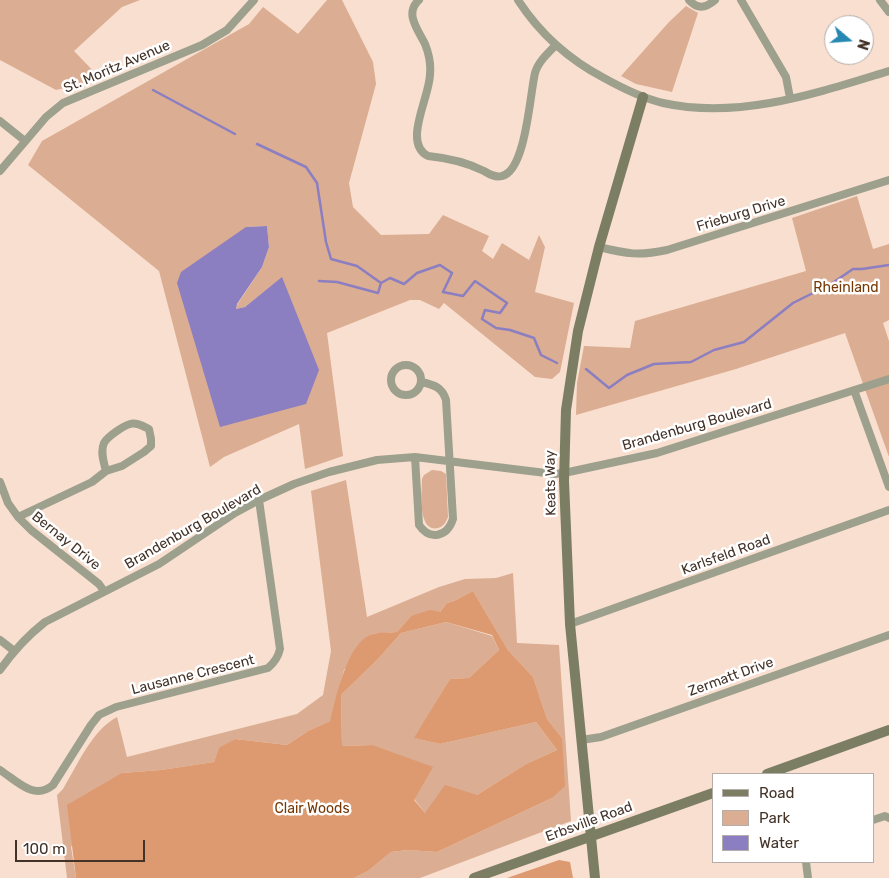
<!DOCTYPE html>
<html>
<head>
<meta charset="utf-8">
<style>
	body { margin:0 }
	#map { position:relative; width:889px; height:878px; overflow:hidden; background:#f9dfcf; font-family:Rubik,sans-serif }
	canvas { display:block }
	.legend { position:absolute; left:712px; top:773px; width:162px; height:90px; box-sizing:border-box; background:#fff; border:1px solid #b4ada9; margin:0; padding:6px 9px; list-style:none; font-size:15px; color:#433228 }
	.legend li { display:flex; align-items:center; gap:10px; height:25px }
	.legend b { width:25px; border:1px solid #b4ada9 }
	.north { position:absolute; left:824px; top:15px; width:50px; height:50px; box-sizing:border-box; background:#fff; border:1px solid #b4ada9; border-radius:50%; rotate:108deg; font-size:14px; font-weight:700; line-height:20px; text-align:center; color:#433228 }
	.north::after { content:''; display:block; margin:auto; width:18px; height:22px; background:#2688b2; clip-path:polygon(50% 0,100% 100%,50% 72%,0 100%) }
	.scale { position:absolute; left:15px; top:840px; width:130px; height:22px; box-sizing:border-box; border:2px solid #433228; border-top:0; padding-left:6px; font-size:15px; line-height:18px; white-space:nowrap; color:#433228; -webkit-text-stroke:4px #fff; paint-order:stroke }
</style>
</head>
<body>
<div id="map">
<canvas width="889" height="878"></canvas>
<ul class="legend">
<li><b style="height:6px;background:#7b7e62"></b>Road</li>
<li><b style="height:14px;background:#dbad92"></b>Park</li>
<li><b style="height:14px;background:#8b7ec1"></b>Water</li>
</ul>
<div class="north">N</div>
<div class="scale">100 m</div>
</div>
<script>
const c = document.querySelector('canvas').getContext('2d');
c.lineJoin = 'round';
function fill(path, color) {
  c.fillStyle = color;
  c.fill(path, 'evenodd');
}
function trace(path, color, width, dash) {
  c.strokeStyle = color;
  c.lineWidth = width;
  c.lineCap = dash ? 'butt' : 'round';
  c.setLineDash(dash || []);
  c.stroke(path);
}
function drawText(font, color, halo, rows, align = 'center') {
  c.font = font + ' Rubik,sans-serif';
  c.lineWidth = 5;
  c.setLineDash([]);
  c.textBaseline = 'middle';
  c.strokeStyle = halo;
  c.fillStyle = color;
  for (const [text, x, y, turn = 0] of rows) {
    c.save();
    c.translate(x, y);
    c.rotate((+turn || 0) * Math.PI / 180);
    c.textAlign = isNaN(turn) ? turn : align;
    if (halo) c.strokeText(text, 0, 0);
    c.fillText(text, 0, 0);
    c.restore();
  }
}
const green = new Path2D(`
	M0,0H140L122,7L74,51L101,79L56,90L0,60Z
	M327,0H342L373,62L376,84L349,183L353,207L381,235L429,234L443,215L489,236L482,251L493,259L502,243L529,260L539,235L545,247L535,292L574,303L560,372L552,379L535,377L444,303L439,309L420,300H410L327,333L343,456L305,469L299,424L224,457L210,467L159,271L28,165L42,141L249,24L263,7L298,34ZM267,226L269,247L262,267L237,305L236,309L245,307L282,278L220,426L246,227Z
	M686,6L698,13L672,92L636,84L621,76L669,22Z
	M857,196L873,249L889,244V320L883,323L889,341V457L845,333L736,369L576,415L577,383L584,346L630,348L635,321L806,271L792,218Z
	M432,470L441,471L446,474L448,517C446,522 444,526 438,528C417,533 422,490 422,479L424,475Z
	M346,480L367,617L439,587L465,579L496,578L513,573L517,643L559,645L571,821L420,878H354L368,871L391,852L408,850L437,852L552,798L562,738L547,719L533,677L508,650L473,591L454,601L447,603L440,612L411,616L397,632L372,634L344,670L330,721L308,731L287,745L235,739L219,749L214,762L161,770L122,773L71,847L76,878H67L57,795L63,789C77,766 92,730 117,717L127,757L297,714L323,695L331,651L311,491Z
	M446,622L492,636L499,650L469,678L450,679L415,738L440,744L536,722L557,750L526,764L477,795L425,813L372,745L342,746L341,695L379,658L401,633Z`);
const forest = new Path2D(`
	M473,591L508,650L533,677L547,719L562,738L565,786L552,798L437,852L408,850L391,852L368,871L354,878H76L67,805L122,773L161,770L214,762L219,748L235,739L287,745L308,731L330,721C336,699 347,641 373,634C380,632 389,633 397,632L411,616L430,610L440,612L447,603L454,601ZM446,622L492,635L499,650L469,678L450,679L414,738L440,744L536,722L557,750L526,764L477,795L445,785L425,813L414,800L433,767L372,745L342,746L341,695L379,658L401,633Z
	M559,860L570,862L573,878H507Z`);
const water = new Path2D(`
	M267,226L269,247L262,267L237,304L236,309L245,307L282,277L319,370L306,404L220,427L177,283L181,272L246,227Z`);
const stream = new Path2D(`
	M153,90L235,134
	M257,144L306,167L317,183L326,242L331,259L357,266L381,283
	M319,281L337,282L378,293L381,283L390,278L404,284L417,273L440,265L452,273L443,292L463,296L475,281L507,303L500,313L485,310L482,319L496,328L510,330L534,338L541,355L557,363
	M586,369L609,388L627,375L654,364L691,362L714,350L744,342L793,303L831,284L853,269H862L889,265`);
const street = new Path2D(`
	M419,0C404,13 418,30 425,44C429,54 431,64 430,74C430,97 402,143 428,156C448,158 466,162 484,171C489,174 495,178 502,176C526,171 530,93 535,73C538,62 548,53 556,45
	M518,0C540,34 568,59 604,78C622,88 642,98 663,103C739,120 817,93 889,71
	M689,0C698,10 706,8 715,0
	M741,0L786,77L790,98
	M880,0L889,12
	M0,121L25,141
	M0,171L46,117L63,103L202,45L227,30L254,0
	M599,247C627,254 639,256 667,250L889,180
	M391 380a15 15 0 1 1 30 0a15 15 0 1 1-30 0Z
	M854,390L889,487
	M415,457L419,525C430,541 447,537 453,519L446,400C442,387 434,385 422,382
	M0,482L8,503L18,517L31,530L99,584L104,591
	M18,517L92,482L106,471L122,466L144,452L151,446V439L149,429C143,426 136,422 130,424C123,426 107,437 104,443C100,452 104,463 106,471
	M570,624L889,510
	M0,640L13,650
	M0,670C14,650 26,637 45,622L159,564L235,513L259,500L294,484L329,472L377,460L415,457L554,474L564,473L657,453L889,379
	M581,740L601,737L889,635
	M0,770C17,781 34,801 53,785L91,725L99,715L116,707L268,668C274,663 278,658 280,649L259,500
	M873,820L885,816L889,818
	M806,862L808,878`);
const secondary = new Path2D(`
	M767,774L889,730
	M474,878L713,793
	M595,878L570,624L564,481L566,410L578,331L599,247L643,97`);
const streetNames = [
	["St. Moritz Avenue",117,67,-23],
	["Frieburg Drive",741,214,-17],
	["Brandenburg Boulevard",697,425,-16],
	["Keats Way",551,483,-91],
	["Brandenburg Boulevard",193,527,-30],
	["Bernay Drive",66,541,39],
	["Karlsfeld Road",726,555,-20],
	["Lausanne Crescent",193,675,-14],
	["Zermatt Drive",731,677,-20],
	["Erbsville Road",589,822,-20]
];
const parkNames = [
	["Rheinland",846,288],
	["Clair Woods",312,809]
];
fill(green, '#dbad92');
fill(forest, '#dd996f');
fill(water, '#8b7ec1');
trace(stream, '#8b7ec1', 2.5);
trace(street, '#9da08c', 8);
trace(secondary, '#7b7e62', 10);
drawText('14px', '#433228', '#fff', streetNames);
drawText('14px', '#763804', '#fff', parkNames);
</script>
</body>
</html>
